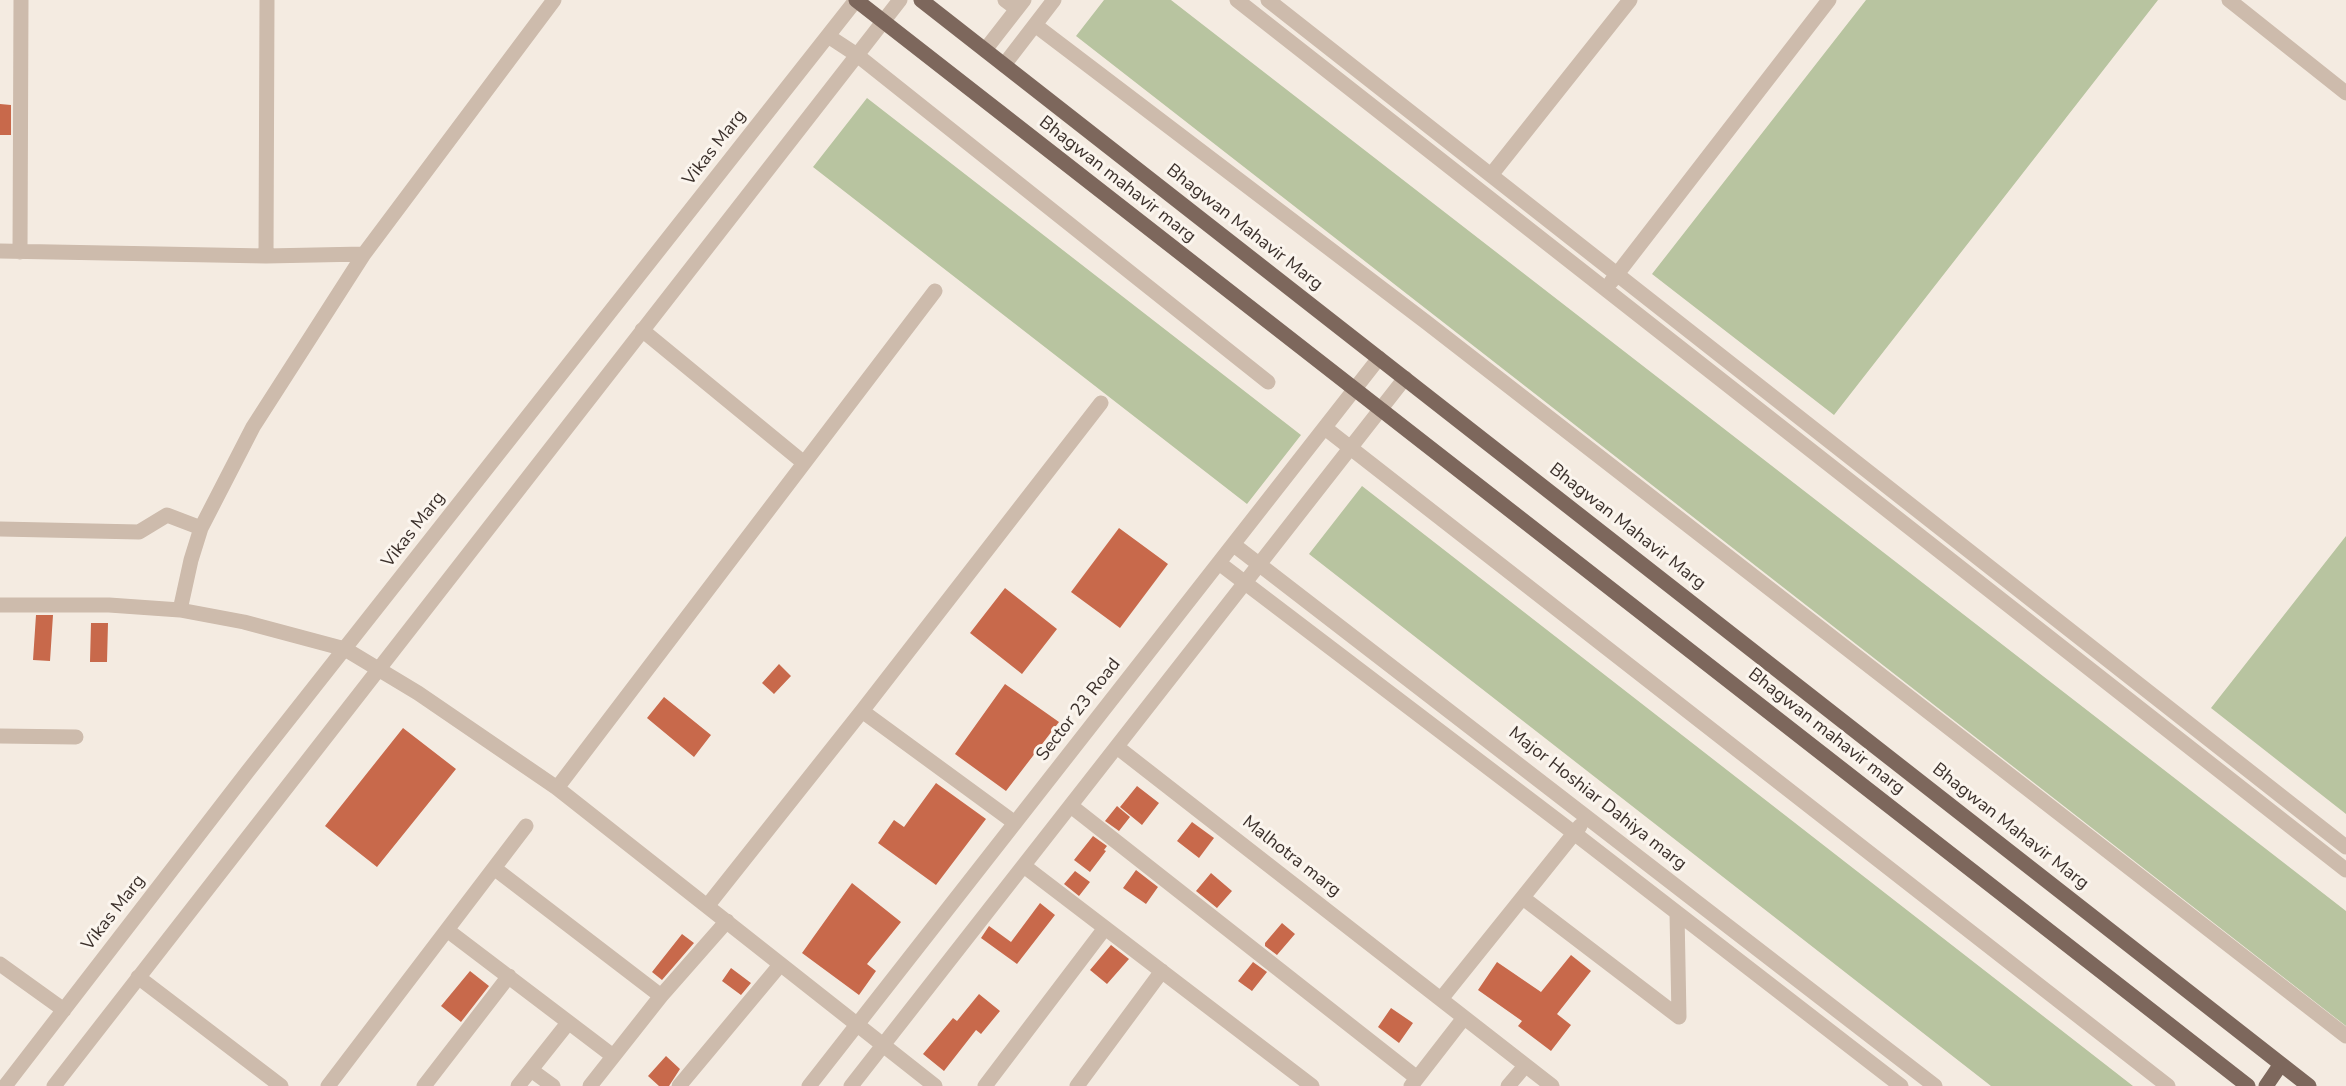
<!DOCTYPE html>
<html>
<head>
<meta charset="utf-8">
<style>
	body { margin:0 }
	canvas { display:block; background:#f4ebe1 }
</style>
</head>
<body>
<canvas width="2346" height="1086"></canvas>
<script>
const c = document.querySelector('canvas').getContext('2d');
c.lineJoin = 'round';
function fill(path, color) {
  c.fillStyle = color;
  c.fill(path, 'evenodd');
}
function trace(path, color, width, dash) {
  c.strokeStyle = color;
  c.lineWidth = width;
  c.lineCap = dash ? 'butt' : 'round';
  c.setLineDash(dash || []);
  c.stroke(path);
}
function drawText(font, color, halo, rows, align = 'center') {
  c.font = font + ' "Nunito Sans",sans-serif';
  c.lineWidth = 6;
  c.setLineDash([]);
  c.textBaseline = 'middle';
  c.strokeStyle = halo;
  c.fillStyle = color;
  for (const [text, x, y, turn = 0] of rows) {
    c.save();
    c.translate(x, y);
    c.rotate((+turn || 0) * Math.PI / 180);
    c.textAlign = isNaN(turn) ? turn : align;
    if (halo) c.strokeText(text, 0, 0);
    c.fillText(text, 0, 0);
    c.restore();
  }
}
const green = new Path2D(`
	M1104,0H1171L2346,911V1026L1076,36Z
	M1866,0H2158L1834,415L1652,274Z
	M867,98L1301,435L1247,504L813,167Z
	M1362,486L2133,1086H1991L1309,554Z
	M2346,536V814L2211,708Z`);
const building = new Path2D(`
	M0,104L11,105V135H0Z
	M1119,528L1168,564L1120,628L1071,592Z
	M1005,588L1057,629L1022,674L970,633Z
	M36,615H53L50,661L33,660Z
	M91,623H108L107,662H90Z
	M779,664L791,676L774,694L762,683Z
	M1005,684L1059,722L1006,791L955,754Z
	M664,697L711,735L694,757L647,718Z
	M403,728L456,769L377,867L325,826Z
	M936,783L986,819L936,885L878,843L894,820L904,827Z
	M1137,786L1159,803L1142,825L1120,807Z
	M1117,806L1130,817L1119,831L1105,821Z
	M1192,822L1214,838L1199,858L1177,841Z
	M1093,836L1107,846L1104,850L1106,851L1090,872L1074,860Z
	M1136,870L1158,887L1146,904L1123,888Z
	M1075,871L1090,882L1079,896L1064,884Z
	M1211,873L1232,891L1217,908L1196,891Z
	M852,883L901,922L867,964L876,971L859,995L802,953Z
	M1040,903L1055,915L1017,964L981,938L989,926L1011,942Z
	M1282,923L1295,934L1277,955L1265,946V943Z
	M682,934L694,943L662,980L652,972Z
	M1111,945L1129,959L1107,984L1090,970Z
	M1571,955L1591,971L1557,1014L1571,1025L1551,1051L1518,1026L1522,1021L1478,990L1497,962L1541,992Z
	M1253,962L1267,972L1252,991L1238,981Z
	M731,968L751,983L741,995L722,981Z
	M470,971L489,986L461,1022L441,1006Z
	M979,994L1000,1011L981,1034L976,1030L944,1071L923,1054L953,1018L957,1021Z
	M1391,1008L1413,1023L1399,1043L1378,1027Z
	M666,1056L680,1069L669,1086H659L648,1076Z`);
const minor = new Path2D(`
	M1005,0L1017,9
	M1237,0L2346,870
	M1268,0L2346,847
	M2229,0L2346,93
	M1035,25L1426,322L2346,1036
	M828,36L857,55L1268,382
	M985,50L1024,0
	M1004,65L1054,0
	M1491,175L1630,0
	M0,251L266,256L364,254
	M20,252L21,0
	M266,256L267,0
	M1611,282L1829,0
	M642,330L804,463
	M1325,428L2168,1086
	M0,529L139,532L167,515L201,528
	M1234,545L1935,1086
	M1219,563L1574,833L1901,1086
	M0,605H109L180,610L244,622L345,649L418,693L557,788L935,1086
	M180,610L191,560L201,528L253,427L364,254L554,0
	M862,711L1015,823
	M0,736L76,737
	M1117,747L1552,1086
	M557,788L935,291
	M1071,806L1417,1078
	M1024,866L1312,1086
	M494,868L661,996
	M1523,898L1679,1017L1677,913
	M708,905L862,711L1101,403
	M447,930L613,1056
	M0,964L64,1010
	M138,977L281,1086
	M1441,999L1580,826
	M531,1070L553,1086
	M5,1086L248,771L856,0
	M54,1086L900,0
	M328,1086L526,826
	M424,1086L509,976
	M518,1086L568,1023
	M590,1086L661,996L727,921
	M679,1086L780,965
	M809,1086L1379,358
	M851,1086L1405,378
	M985,1086L1105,928
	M1077,1086L1162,971
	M1411,1086L1463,1019
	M1508,1086L1525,1066`);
const major = new Path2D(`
	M856,0L2248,1086
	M921,0L2309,1086
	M2266,1086L2281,1064`);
const streetNames = [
	["Vikas Marg",715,148,-52],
	["Bhagwan mahavir marg",1117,180,38],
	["Bhagwan Mahavir Marg",1244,228,38],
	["Bhagwan Mahavir Marg",1627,527,38],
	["Vikas Marg",414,530,-52],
	["Sector 23 Road",1079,710,-52],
	["Bhagwan mahavir marg",1826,732,38],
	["Major Hoshiar Dahiya marg",1597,799,38],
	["Bhagwan Mahavir Marg",2010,827,38],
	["Malhotra marg",1291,857,38],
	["Vikas Marg",114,913,-52]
];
fill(green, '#b8c4a0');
fill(building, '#c8694b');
trace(minor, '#cdbbac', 15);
trace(major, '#7d675c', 15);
drawText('18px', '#3b302b', '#fbf5ee', streetNames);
</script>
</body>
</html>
